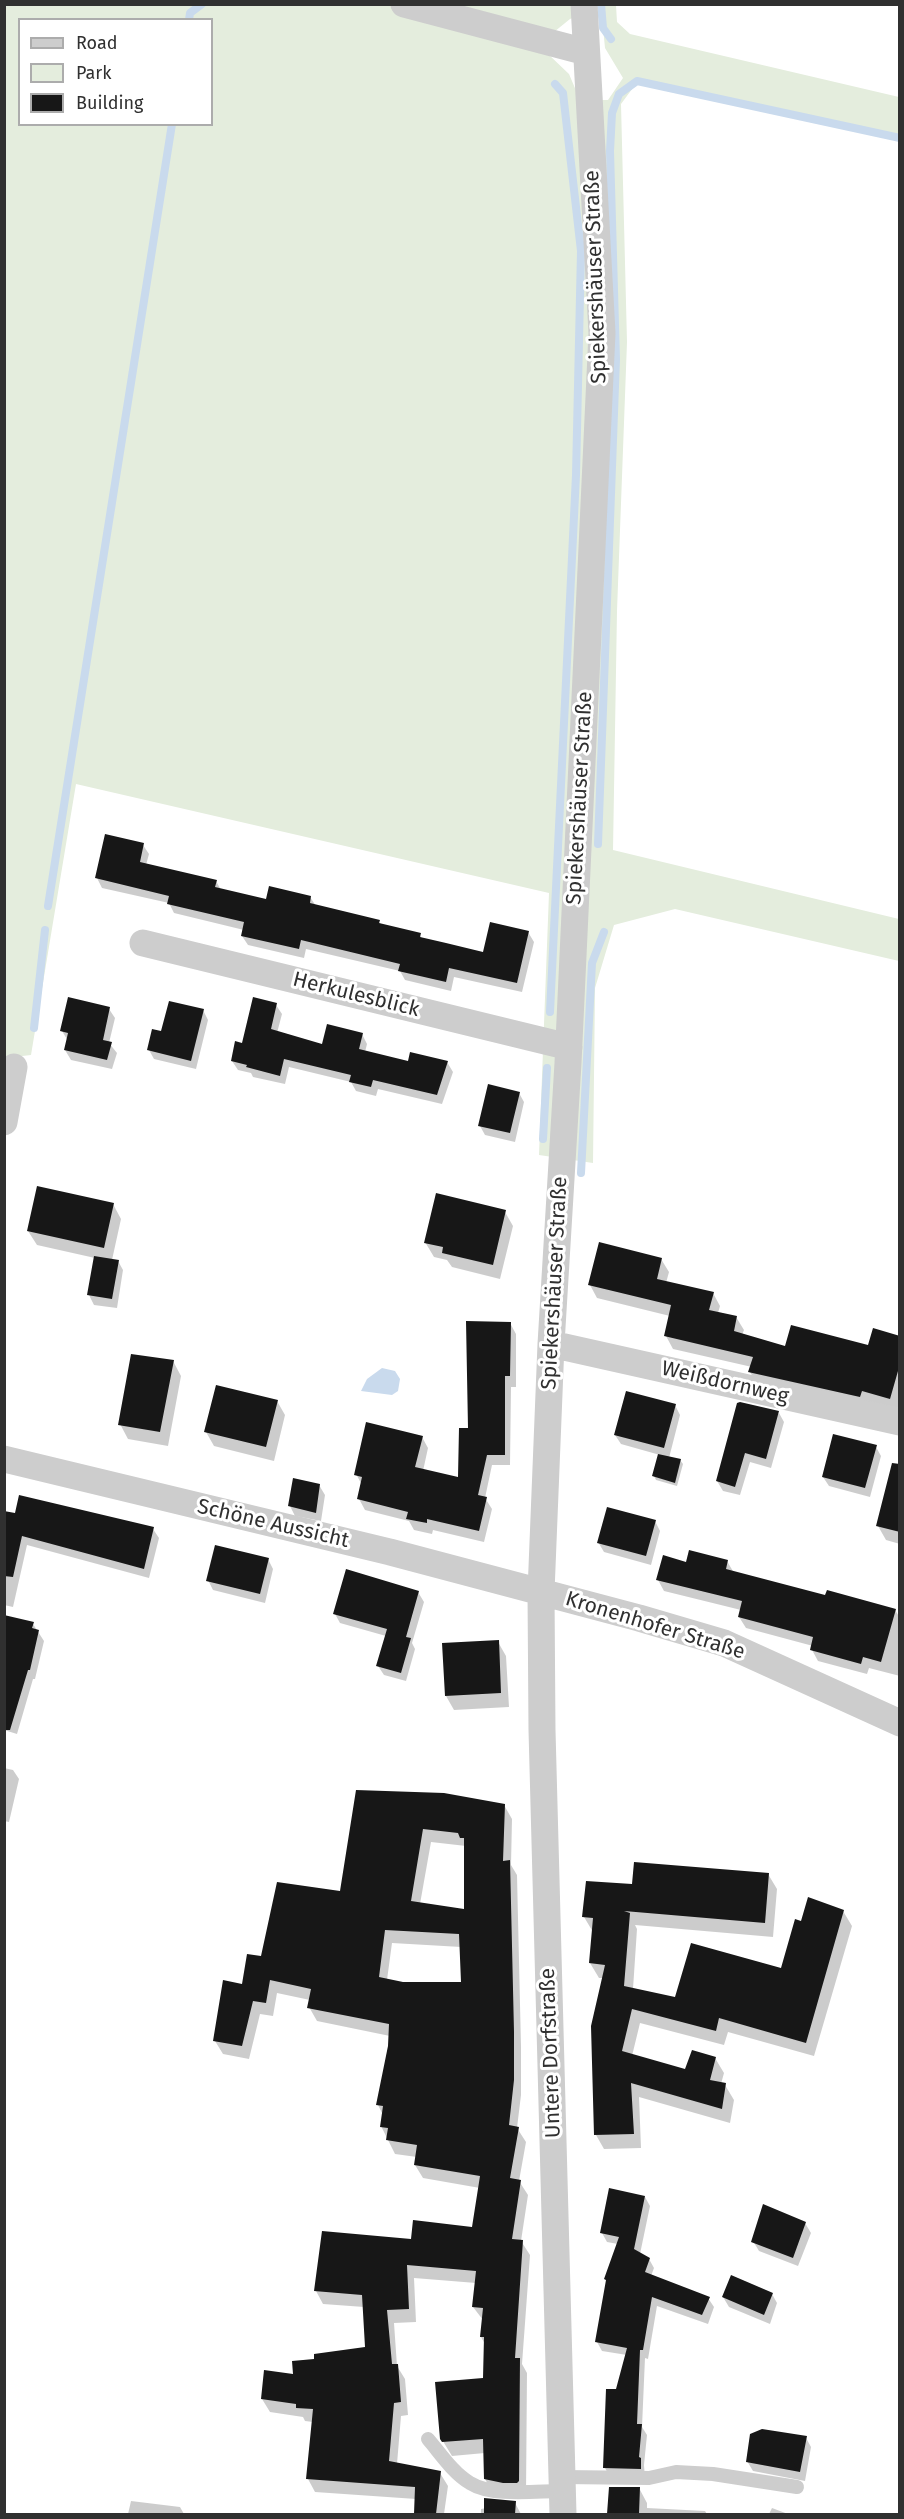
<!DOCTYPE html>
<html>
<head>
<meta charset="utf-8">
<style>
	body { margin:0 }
	#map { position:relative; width:904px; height:2519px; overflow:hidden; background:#fff; font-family:"Fira Sans",sans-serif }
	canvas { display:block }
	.frame { position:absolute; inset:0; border:6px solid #303030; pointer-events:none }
	.legend { position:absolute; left:18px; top:18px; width:195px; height:108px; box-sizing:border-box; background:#fff; border:2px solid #acacac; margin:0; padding:8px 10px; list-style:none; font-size:18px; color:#303030 }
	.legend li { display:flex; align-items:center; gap:12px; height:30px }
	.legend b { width:30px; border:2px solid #acacac }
</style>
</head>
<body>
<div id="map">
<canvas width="904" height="2519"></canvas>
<div class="frame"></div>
<ul class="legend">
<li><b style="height:8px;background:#cdcdcd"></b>Road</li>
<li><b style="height:16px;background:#e4eddd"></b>Park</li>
<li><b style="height:16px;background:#171717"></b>Building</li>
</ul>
</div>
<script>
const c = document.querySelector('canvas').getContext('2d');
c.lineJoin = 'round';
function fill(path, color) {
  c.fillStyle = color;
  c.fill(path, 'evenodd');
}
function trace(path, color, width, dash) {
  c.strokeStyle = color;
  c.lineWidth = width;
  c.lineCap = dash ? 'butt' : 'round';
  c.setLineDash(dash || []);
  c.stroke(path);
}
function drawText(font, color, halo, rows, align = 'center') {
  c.font = font + ' "Fira Sans",sans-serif';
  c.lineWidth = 6;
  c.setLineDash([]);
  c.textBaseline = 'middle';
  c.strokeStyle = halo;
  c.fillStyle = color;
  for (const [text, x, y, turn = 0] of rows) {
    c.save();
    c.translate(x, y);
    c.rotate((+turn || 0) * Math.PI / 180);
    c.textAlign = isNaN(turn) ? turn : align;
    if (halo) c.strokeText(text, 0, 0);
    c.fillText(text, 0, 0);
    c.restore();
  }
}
const green = new Path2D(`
	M4,5H616L617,22L630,34L899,97V139L638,81L621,104L627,342L617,611L613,850L899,919V961L675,909L614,925L595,988L593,1163L539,1155L549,893L76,784L31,1055L5,1058ZM601,7L605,48L623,78L608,100H580L569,74L547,53L554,32L570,19ZM20,20H212V124H20Z`);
const water = new Path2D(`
	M382,1368L395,1371L400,1379L398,1391L392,1395L361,1391L367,1379Z`);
const shadow = new Path2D(`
	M143,845L149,854L146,865L216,881L221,890L267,900L310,897L316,906L379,921L381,925L420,935L422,939L484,954L528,932L534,942L522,992L454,977L451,991L405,980L400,971L306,949L304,958L248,945L242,936L244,930L174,913L169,903L102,888L97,878Z
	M276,1005L282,1014L277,1033L323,1046L362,1034L367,1044L365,1052L409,1063L447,1062L453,1072L442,1104L378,1089L376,1096L356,1091L351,1082L289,1067L285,1084L253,1077L251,1073L238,1070L232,1061Z
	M109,1009L115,1018L109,1043L117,1053L112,1069L71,1060L65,1050L68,1041L62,1031Z
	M203,1010L208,1020L196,1069L154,1059L149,1050L163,1033Z
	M519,1093L524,1102L515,1142L485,1135L480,1126Z
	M113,1204L121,1219L112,1260L118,1261L123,1270L117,1308L94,1305L89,1295L95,1258L37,1245L28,1231Z
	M505,1212L513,1226L500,1279L452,1267L447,1260L434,1257L425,1242Z
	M661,1259L669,1272L666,1283L713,1293L720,1306L718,1313L736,1317L744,1330L742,1335L786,1347H869L900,1337V1401L897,1411L757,1384L750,1372L752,1367L673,1349L666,1336L670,1316L597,1298L590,1285Z
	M510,1323L516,1334V1387H511L510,1465H492L485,1498L492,1509L484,1542L433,1530L432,1534L414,1530L409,1521L365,1510L359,1499L362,1485L356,1474L422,1437L428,1448L423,1471L459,1479L470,1430Z
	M173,1361L181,1376L168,1446L128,1439L120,1424Z
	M277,1401L285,1415L274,1461L214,1446L206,1432Z
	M675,1405L680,1415L669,1458L680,1460L683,1464L677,1486L656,1480L654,1476L660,1455L621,1444L615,1435Z
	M779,1413L784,1422L771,1468L750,1462L740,1495L723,1491L717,1481Z
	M876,1447L881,1456L870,1497L829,1486L823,1477Z
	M319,1485L325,1495L321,1521L295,1516L290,1506Z
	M900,1491V1544L886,1540L878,1526Z
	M4,1520L153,1529L159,1538L149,1578L27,1545L13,1607L4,1605Z
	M655,1521L660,1531L651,1565L604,1552L598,1542Z
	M268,1559L273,1569L265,1603L213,1590L208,1580Z
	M727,1561L734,1573L826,1597L895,1610L900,1618V1676L869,1668L867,1674L818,1661L812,1650L813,1646L746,1628L739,1617L741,1610L664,1591L658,1580L687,1563Z
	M418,1592L424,1602L412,1643L415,1649L406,1681L384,1675L378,1666L386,1636L340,1623L335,1614Z
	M4,1617L33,1624L44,1641L35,1679H33L17,1734L4,1730Z
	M498,1642L506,1656L509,1707L454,1710L446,1696Z
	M4,1768L13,1770L19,1779L9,1822L4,1821Z
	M357,1792L504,1805L512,1819L511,1865L517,1875L521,2047V2095L517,2128L526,2142L519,2181L528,2195L521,2241L530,2255L522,2364L527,2373L526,2495L493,2493L485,2479V2453L452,2456L441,2438L484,2379L485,2344L481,2337L483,2320L473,2307L476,2283L414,2278L416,2322L394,2323L397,2366L405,2379L408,2415L401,2416L397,2464L440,2473L448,2486L444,2514H415L416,2499L315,2492L308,2479L313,2422L305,2421L303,2417L270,2412L262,2399L315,2360L367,2349L364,2307L323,2304L316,2291L412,2240L473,2229L480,2188L423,2178L415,2165L417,2157L395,2154L381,2126L383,2115L378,2105L390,2036L317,2021L309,2007L310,2000L277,1993L273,2016L260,2014L249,2059L223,2054L215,2041L243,1986L262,1958L341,1893ZM431,1842L466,1846L465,1910L420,1904ZM392,1943L461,1947L462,1984H403L387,1980Z
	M768,1874L777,1889L773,1937L635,1925L637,1929L633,1989L676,1999L782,1970L802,1923L843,1911L852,1926L814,2056L728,2032L724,2045L640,2023L632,2056L686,2071L715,2058L724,2073L721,2084L725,2085L734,2100L730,2123L639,2097L641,2148L604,2149L596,2135L604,1978H599L590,1963L593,1932L584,1917L634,1886Z
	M645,2197L650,2206L640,2254L649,2259L654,2268L651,2276L708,2298L714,2307L708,2324L657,2306L648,2359L645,2358L642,2427L647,2435L644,2465L645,2478L610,2477L605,2468L607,2391H617L627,2355L602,2351L597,2342L607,2282L605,2279L618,2244L607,2242L602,2233Z
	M805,2223L811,2233L798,2266L759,2251L753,2241Z
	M772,2294L777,2303L770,2324L729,2307L723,2297Z
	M806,2438L811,2447L805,2481L753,2471L747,2461Z
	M611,2488H639L647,2503V2508L705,2511L707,2514H608Z
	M131,2501L180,2507L184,2514H128Z
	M515,2503L521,2514H481V2509Z
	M772,2508L788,2514H769Z`);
const stream = new Path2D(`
	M601,4L603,28L611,39
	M189,20L190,13L202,4
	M598,844L616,359L610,151L612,113L619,94L637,81L900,138
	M48,906L172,124
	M550,1012L576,475L581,251L563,93L555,84
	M34,1028L45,930
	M543,1139L547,1068
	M581,1173L592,963L604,932`);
const building = new Path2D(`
	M105,834L144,843L140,862L217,880L215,887L266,899L269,886L311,896L310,903L380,920L379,923L421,933L420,937L446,943L483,952L490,922L529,931L517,983L449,968L446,982L398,971L400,964L301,940L299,949L241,936L244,922L167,904L169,896L95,878Z
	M68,997L110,1007L103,1040L112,1042L107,1060L64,1050L68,1033L60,1031Z
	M253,997L277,1003L271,1029L322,1044L327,1024L363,1033L359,1049L408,1061L410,1052L448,1061L437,1095L373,1080L371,1087L349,1082L351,1075L284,1059L280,1076L246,1067L247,1065L231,1061L235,1041L242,1043Z
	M169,1001L204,1009L191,1061L147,1050L152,1029L161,1031Z
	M488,1084L520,1092L510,1133L478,1126Z
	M37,1186L114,1203L104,1248L27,1231Z
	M436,1193L506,1210L493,1265L442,1253L443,1247L424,1243Z
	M599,1242L662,1258L657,1279L714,1292L709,1310L737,1316L734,1331L785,1346L791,1325L868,1345L873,1328L900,1336V1364L890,1399L862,1391L860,1397L748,1372L753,1357L664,1336L671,1305L588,1285Z
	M94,1256L119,1260L112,1299L87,1295Z
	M466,1321L511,1322L510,1376H505V1455H487L478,1495L487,1497L479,1531L427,1519V1523L406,1519L408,1512L357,1499L362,1477L354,1475L366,1422L423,1436L415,1467L458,1477L459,1428H468Z
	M131,1354L174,1360L160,1432L118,1425Z
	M216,1385L278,1400L266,1447L204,1432Z
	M626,1391L676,1404L664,1448L614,1435Z
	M740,1402L779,1411L766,1459L745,1453L735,1487L716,1481L737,1403Z
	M833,1434L877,1445L865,1488L822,1477Z
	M658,1454L681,1459L675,1483L652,1476Z
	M892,1463L900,1464V1532L876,1526Z
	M293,1478L320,1484L316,1513L288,1506Z
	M19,1495L154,1527L144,1569L22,1536L13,1577L4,1576V1511L15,1513Z
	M607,1507L656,1520L646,1556L597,1543Z
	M215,1545L269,1558L260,1594L206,1581Z
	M689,1550L728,1560L726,1569L825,1595L827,1590L896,1609L881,1662L863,1657L861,1664L810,1650L813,1637L738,1617L742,1601L656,1580L663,1555L686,1562Z
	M346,1569L419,1591L406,1637L411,1638L401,1673L376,1666L387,1629L333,1614Z
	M4,1615L34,1622L32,1628L39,1630L30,1670H28L10,1730H4Z
	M499,1640L501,1693L445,1696L442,1643Z
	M356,1790L444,1793L505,1804L503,1861L510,1860L514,2032V2080L509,2125L519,2127L510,2178L521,2180L512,2239L523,2240L515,2358H520L519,2481L517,2483H503L484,2479L483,2439L442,2442L440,2439L435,2382L483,2378L484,2337H480L483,2308L472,2307L476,2271L407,2265L409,2309L387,2310L392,2364H398L401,2402L394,2403L389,2461L441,2471L436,2514H414L415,2487L306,2479L313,2409L296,2408V2404L261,2399L264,2370L293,2374L292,2361L314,2359V2354L365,2347L362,2295L314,2291L322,2231L411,2239L413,2220L472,2227L480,2176L414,2165L417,2145L386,2140L388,2128L380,2127L383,2106L376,2105L388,2046L389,2024L307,2008L311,1989L270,1980L266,2003L253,2001L242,2046L213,2041L223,1980L242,1984L247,1954L261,1956L277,1882L340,1891ZM423,1829L458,1833L460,1838H464V1909L411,1901ZM385,1930L459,1934L461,1982H403L379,1977Z
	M634,1862L769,1873L765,1923L624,1911L630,1913L624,1986L675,1997L691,1943L781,1968L795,1919L801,1921L808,1897L844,1910L806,2043L719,2018L716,2031L632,2009L622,2051L685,2069L692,2050L716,2057L710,2080L726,2083L722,2109L631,2083L634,2134L594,2135L591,2026L605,1965L589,1963L593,1918L582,1917L586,1881L632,1884Z
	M609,2188L645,2196L634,2249L650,2258L645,2272L710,2297L702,2315L652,2297L643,2350H640L637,2424H642L639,2457L641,2458V2469L603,2468L606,2389H616L627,2348L595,2342L606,2280L604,2279L619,2237L600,2233Z
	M763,2204L806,2222L793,2258L751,2242Z
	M731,2275L773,2293L764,2315L722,2297Z
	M762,2429L807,2436L800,2472L746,2462L750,2434Z
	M609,2487H640L639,2514H607Z
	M484,2498L516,2501L515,2514H484Z`);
const service = new Path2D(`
	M428,2439C440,2453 453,2473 470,2483C492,2497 536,2491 562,2491
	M562,2477L649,2478L676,2472L713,2474L797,2487`);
const minor = new Path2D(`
	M404,4L586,52
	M143,943L569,1047
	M4,1122L14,1067
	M551,1344L900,1422
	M4,1459L390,1552L639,1618L724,1643L900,1723
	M563,2514L542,1730L541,1592L551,1344L568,1063L602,333L584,4`);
const streetNames = [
	["Spiekershäuser Straße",596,277,-92],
	["Spiekershäuser Straße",580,798,-87],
	["Herkulesblick",356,995,14],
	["Spiekershäuser Straße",555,1283,-87],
	["Weißdornweg",725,1383,13],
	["Schöne Aussicht",273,1524,13],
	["Kronenhofer Straße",655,1626,17],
	["Untere Dorfstraße",551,2053,-92]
];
fill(green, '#e4eddd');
fill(water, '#c9daed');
fill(shadow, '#0003');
trace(stream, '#c9daed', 8);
fill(building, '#171717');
trace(service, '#cdcdcd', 14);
trace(minor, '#cdcdcd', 27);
drawText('21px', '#303030', '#fff', streetNames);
</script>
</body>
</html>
